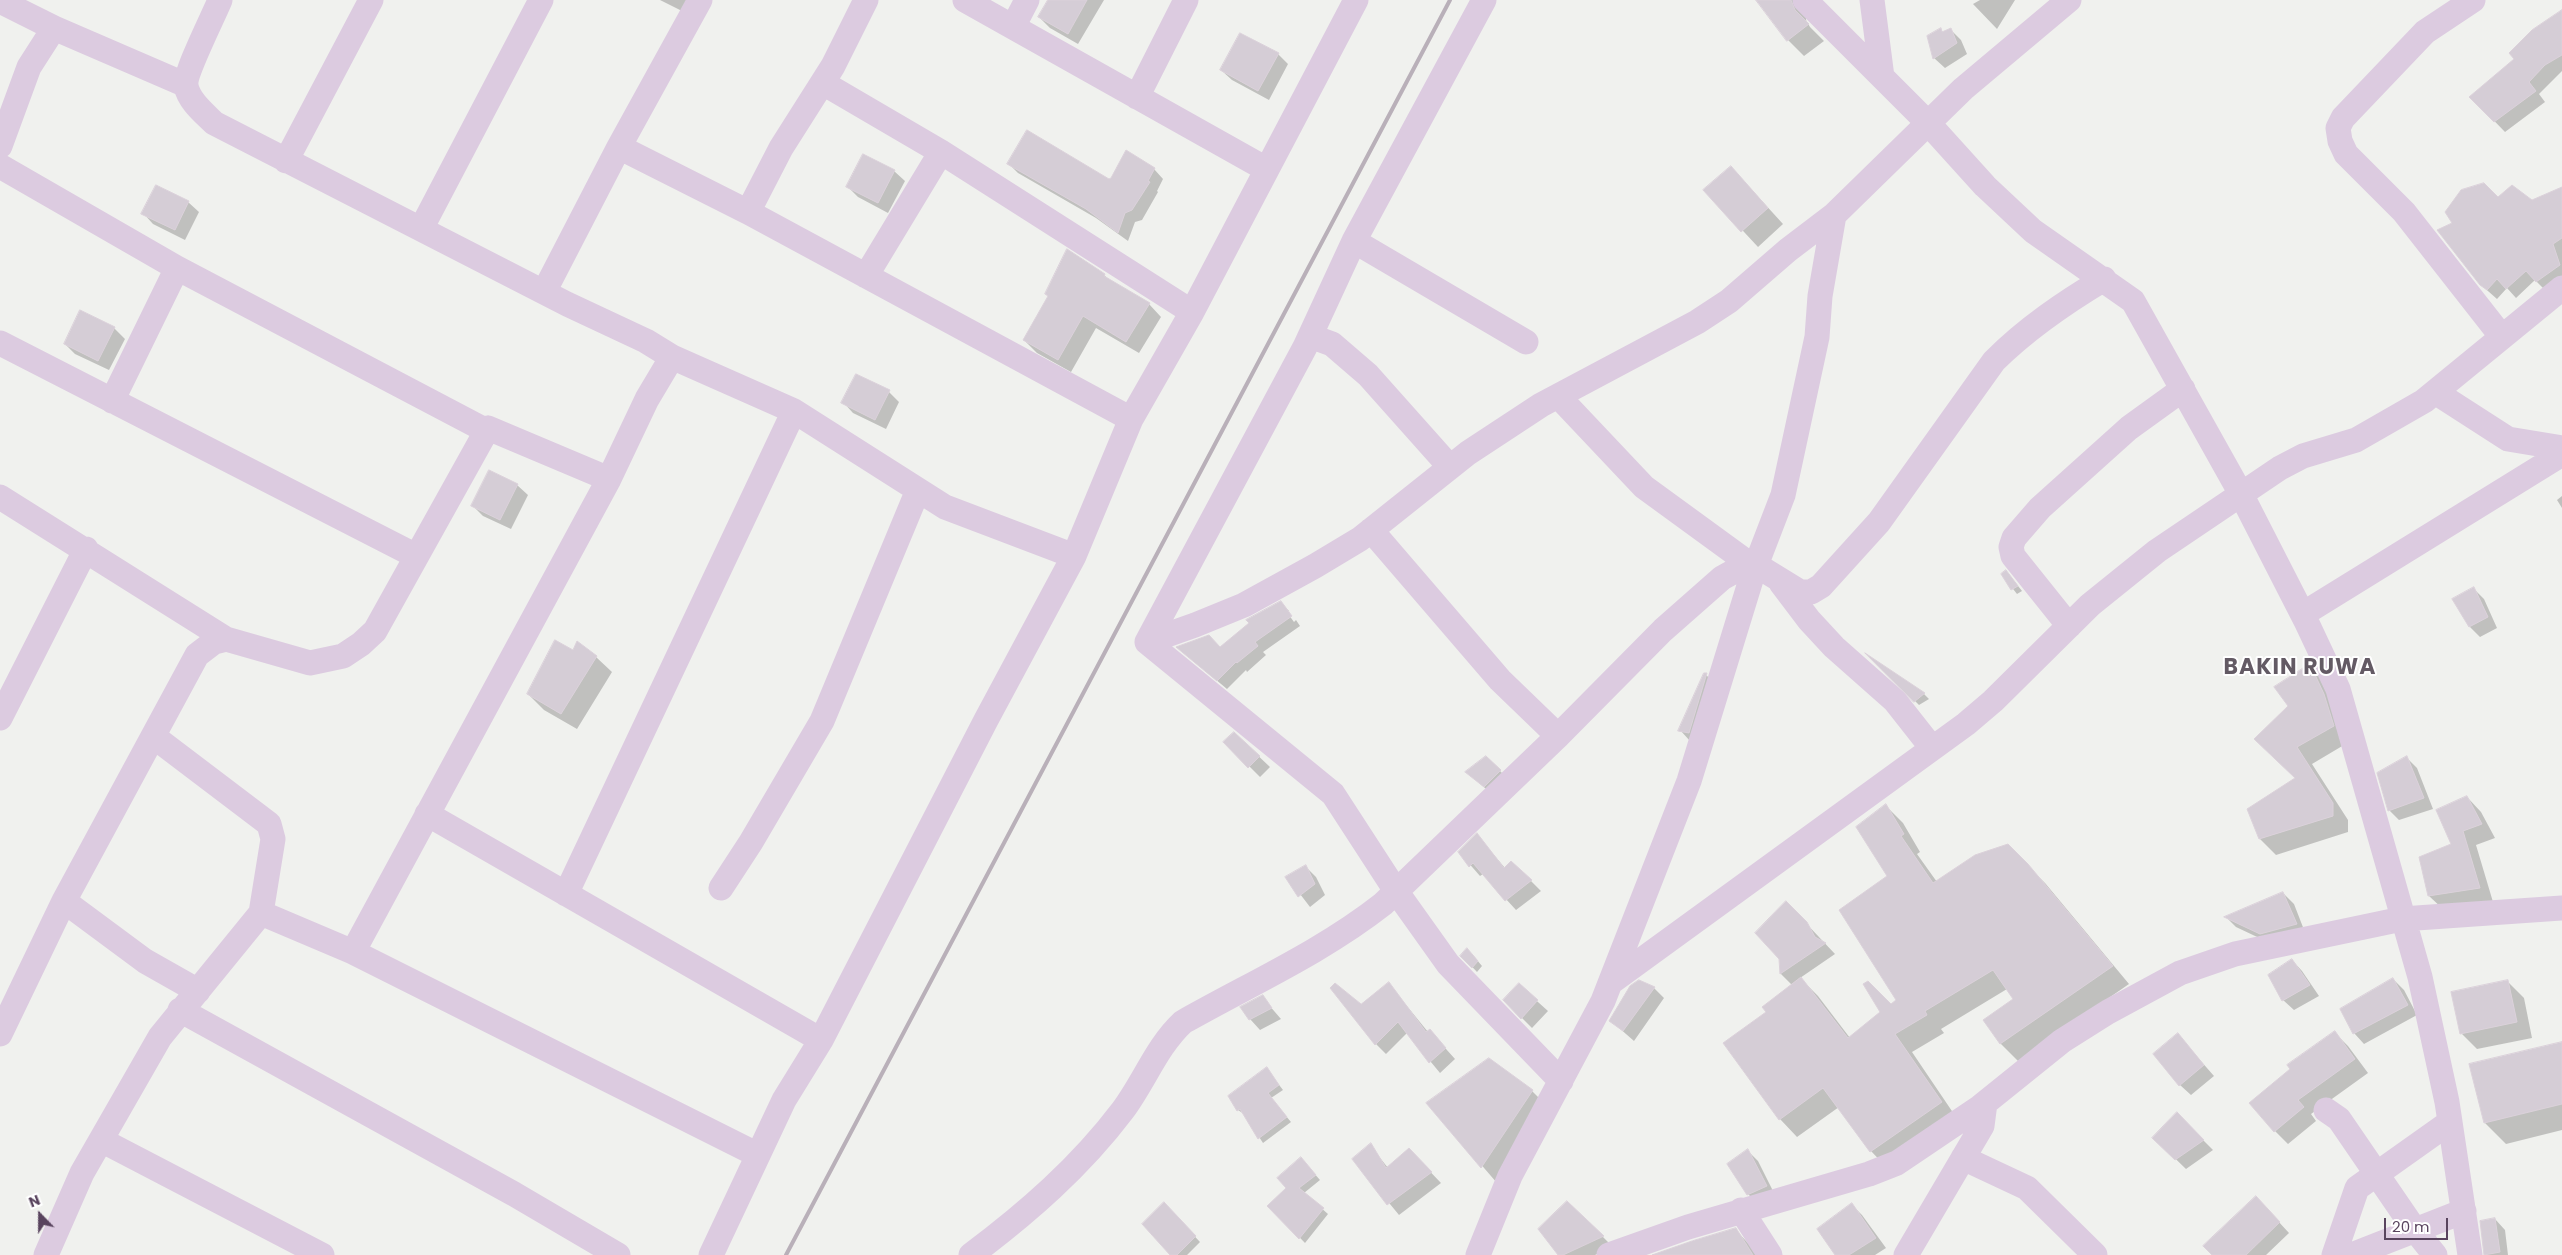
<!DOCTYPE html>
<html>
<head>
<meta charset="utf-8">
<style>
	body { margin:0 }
	#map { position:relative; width:2562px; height:1255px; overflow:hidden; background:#f0f1ee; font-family:Poppins,sans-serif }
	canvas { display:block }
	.north { position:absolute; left:15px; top:1190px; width:50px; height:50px; -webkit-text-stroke:4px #fff; paint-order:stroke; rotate:338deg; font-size:14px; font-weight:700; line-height:20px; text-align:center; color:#59445e }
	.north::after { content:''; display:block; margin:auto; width:18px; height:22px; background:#59445e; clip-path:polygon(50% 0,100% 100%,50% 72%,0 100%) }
	.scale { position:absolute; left:2384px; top:1218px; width:64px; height:22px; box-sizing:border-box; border:2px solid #59445e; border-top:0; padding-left:6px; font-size:15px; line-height:18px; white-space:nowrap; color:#59445e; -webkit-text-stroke:4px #fff; paint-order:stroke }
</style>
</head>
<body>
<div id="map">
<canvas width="2562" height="1255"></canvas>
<div class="north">N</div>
<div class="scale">20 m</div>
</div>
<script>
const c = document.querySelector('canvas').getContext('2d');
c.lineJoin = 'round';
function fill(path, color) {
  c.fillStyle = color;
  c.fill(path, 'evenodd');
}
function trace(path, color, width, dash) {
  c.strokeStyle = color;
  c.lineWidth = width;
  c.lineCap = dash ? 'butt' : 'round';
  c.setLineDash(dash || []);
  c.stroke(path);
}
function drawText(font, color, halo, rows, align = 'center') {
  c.font = font + ' Poppins,sans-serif';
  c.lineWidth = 4;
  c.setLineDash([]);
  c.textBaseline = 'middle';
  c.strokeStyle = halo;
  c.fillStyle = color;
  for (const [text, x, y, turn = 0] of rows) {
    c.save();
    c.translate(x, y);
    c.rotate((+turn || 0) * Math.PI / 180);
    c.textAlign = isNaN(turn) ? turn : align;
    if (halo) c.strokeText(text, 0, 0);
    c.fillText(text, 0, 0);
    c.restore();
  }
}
const shadow = new Path2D(`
	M660,0H688L682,11Z
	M1049,0H1104L1078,44L1050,28L1039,17Z
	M1758,0H1800L1808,10L1806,20L1810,27L1824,41L1804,56L1788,40Z
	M1980,0H2015L1997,29L1973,4Z
	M2562,12V71L2539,94L2545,102L2505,132L2471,97L2515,60Z
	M1940,29L1944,33L1951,30L1961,40L1967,54L1945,68L1934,58Z
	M1278,54L1288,64L1269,100L1232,80L1221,70Z
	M1008,163L1109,180L1154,169L1163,179L1157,191L1158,192L1142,220L1135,222L1128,241L1096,218L1018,173Z
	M1731,167L1783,224L1758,247L1705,190Z
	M894,171L905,181L888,213L858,197L848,187Z
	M2562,188V279L2546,291L2535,280L2516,298L2507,288L2497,299L2480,284L2498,199L2531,202Z
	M188,202L199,212L185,240L153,224L143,213Z
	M1104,275L1113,283L1149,304L1161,317L1139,353L1096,328L1071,372L1037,353L1024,340Z
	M114,328L125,339L109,370L75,354L65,344Z
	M889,392L899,402L886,429L853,413L843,402Z
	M517,485L528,495L511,529L483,516L472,505Z
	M2562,496V508L2557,500Z
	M2002,575L2011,577L2022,591L2017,594Z
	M2473,588L2484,599L2497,628L2480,637L2470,627L2454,599Z
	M1281,603L1289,611H1286L1294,622L1296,620L1300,626L1263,652L1266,655L1247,672L1246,670L1227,689L1178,648L1221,649Z
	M574,652L596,657L612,672L577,729L544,710L528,694Z
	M1875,661L1924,694L1929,699L1919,705Z
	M2310,666L2326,682L2349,742L2312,764L2348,820V832L2276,855L2260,839L2297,779L2290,706Z
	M1706,675L1717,685L1690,741L1680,730Z
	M1234,733L1270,767L1260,777L1225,742Z
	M1486,757L1511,782L1495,797L1467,772Z
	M2407,758L2417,768L2433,809L2399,820L2389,810Z
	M2467,797L2481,812L2495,838L2476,845L2493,902L2444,910L2429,896L2453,844Z
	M1886,806L1903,823L1920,852L1917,854L1937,882L2007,846L2045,883L2129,984L2018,1061L2001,1044L1985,1020L2015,1000L2007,989L1941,1029L1944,1033L1912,1052L1958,1120L1888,1169L1871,1151L1839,1107L1797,1137L1780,1119L1768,1012L1792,985L1781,974L1786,902L1835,954L1800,978L1818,996L1850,1038L1898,1001Z
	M1477,835L1505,868L1531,881L1541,891L1516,910L1483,874L1480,876L1459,852Z
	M1305,866L1316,877L1325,895L1310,907L1287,877Z
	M2283,893L2294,904L2306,935L2272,944L2236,927L2227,918Z
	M1472,954L1482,966L1477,972L1462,956Z
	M2292,960L2302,971L2319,996L2294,1010L2283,1000Z
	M2393,979L2404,990L2417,1015L2364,1044L2354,1033Z
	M2508,982L2524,998L2532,1038L2477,1049L2461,1033Z
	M1389,984L1428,1032L1430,1031L1455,1059L1440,1073L1407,1033L1386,1054L1376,1044L1361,1006Z
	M1519,985L1548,1011L1532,1028L1504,1000Z
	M1654,988L1664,998L1634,1041L1610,1020Z
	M1262,997L1281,1019L1260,1030L1250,1019Z
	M2335,1033L2348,1046L2368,1073L2311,1114L2316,1121L2288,1144L2275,1131Z
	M2178,1035L2214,1076L2191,1095L2180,1085Z
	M2562,1043V1130L2506,1144L2485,1123Z
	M1489,1060L1532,1091L1548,1107L1497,1183L1428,1103Z
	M1267,1069L1283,1090L1271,1098L1291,1122L1263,1143L1244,1114L1238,1110Z
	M2177,1114L2213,1150L2186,1169L2154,1138Z
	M1370,1145L1388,1168L1419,1160L1441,1183L1399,1215L1353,1159Z
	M1748,1151L1758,1161L1776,1197L1758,1204L1748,1194Z
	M1306,1164L1320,1180L1304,1193L1328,1214L1305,1243L1269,1206L1288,1188Z
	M1164,1204L1200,1242L1187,1255H1171Z
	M1852,1205L1862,1215L1886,1248L1875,1255H1837Z
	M2266,1208L2289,1233L2266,1255H2213Z
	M2495,1219L2505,1230L2508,1255H2485L2481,1222Z
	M1735,1229L1759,1255H1657Z
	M1597,1231L1608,1242V1249L1595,1255H1560Z`);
const building = new Path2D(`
	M1048,0H1087L1068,34L1038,17Z
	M1756,0H1791L1795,10L1809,24L1787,41Z
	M2562,10V55L2545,65L2529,82L2536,91L2494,122L2469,97L2514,59L2509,53L2532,30Z
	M1941,28L1942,32L1951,28L1957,43L1933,59L1927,36Z
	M1240,33L1279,53L1258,91L1220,70Z
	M1027,130L1109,179L1111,178L1126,150L1155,168L1148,181L1150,182L1132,210L1125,213L1118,233L1086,209L1007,164Z
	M863,154L895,170L878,203L846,187Z
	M1731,166L1768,208L1741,232L1703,190Z
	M2484,183L2498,197L2512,185L2532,200L2562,187V238L2553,244L2560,265L2536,282L2526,271L2506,289L2497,279L2487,290L2480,285L2437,230L2452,223L2445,212L2461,190Z
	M156,185L189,201L175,230L141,214Z
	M1067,249L1105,274L1104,276L1150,303L1126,342L1083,316L1058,360L1023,340L1048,296L1045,294Z
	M80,310L115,327L98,361L64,344Z
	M856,374L890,390L875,420L841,403Z
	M489,470L518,484L500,520L471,506Z
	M2006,570L2018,586L2011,590L2001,574Z
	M2474,587L2488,617L2469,627L2452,599Z
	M1281,601L1292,616L1255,642L1258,646L1237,663L1236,662L1217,681L1176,647L1209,635L1220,647L1249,623L1246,620Z
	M555,640L573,650L577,641L597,656L561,714L527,694Z
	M1865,653L1925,693L1914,702Z
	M2310,664L2324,694L2334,726L2297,747L2333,803V816L2259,839L2247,809L2295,778L2254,739L2288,706L2274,687Z
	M1704,673H1707L1689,733L1678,731Z
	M1234,732L1260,756L1248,768L1223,742Z
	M1486,756L1501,770L1484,787L1465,772Z
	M2407,756L2424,798L2388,811L2377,773Z
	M2467,796L2482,824L2463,831L2480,888L2428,896L2419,857L2451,844L2436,810Z
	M1886,804L1904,834L1901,836L1933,883L1975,855L2008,844L2028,864L2113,966L2000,1044L1983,1020L2013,999L1993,970L1925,1011L1927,1015L1895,1034L1942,1102L1870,1152L1823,1088L1779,1120L1723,1043L1766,1012L1762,1007L1801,977L1848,1038L1880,1012L1863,984L1868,981L1891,1004L1896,1000L1839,910L1887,876L1856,827Z
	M1477,833L1504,868L1511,861L1532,880L1505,901L1473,863L1469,867L1458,852Z
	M1306,865L1315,884L1298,897L1285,877Z
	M2283,892L2297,924L2260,934L2224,917Z
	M1786,901L1807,922L1815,937L1826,943L1780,974L1779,959L1755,933Z
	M1467,948L1478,961L1472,968L1460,956Z
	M2292,959L2310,985L2282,1001L2268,975Z
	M2393,978L2408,1005L2353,1034L2340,1009Z
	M1639,980L1655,987L1623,1031L1609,1021L1630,986Z
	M2508,980L2517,1022L2460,1034L2451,992Z
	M1389,982L1426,1032L1430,1029L1446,1048L1429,1063L1398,1022L1375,1045L1330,988L1335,983L1361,1004Z
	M1519,983L1538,1000L1521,1019L1503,1000Z
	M1263,995L1272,1008L1249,1020L1240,1007Z
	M2335,1031L2355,1059L2298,1100L2304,1107L2274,1132L2249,1103L2290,1069L2287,1065Z
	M2178,1033L2204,1065L2179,1086L2153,1054Z
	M2562,1042V1104L2484,1123L2469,1064Z
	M1489,1058L1533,1090L1481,1168L1426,1103Z
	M1267,1067L1279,1085L1268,1093L1287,1117L1258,1139L1240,1109L1237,1111L1228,1096Z
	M2177,1112L2204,1140L2175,1160L2152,1138Z
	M1371,1143L1386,1168L1409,1148L1432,1172L1387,1205L1352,1159Z
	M1748,1149L1767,1186L1747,1195L1727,1164Z
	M1301,1157L1316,1175L1299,1188L1324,1208L1299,1239L1267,1206L1286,1188L1277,1178Z
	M2256,1196L2280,1222L2246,1255H2212L2203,1246Z
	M1567,1201L1604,1236L1563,1255H1558L1538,1229Z
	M1164,1202L1196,1236L1177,1255H1170L1142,1224Z
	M1852,1203L1876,1238L1849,1255H1835L1817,1229Z
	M2495,1218L2500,1252L2484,1255L2480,1221Z
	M1736,1228L1753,1255H1652L1692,1241Z`);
const minor = new Path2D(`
	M220,0C214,15 184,74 186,86C189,101 204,113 214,123L567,304L646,341L672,357L794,411L945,507L1074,556
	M866,0L833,66L781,148L748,212L1131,419
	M965,0L1266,169
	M1805,0L1928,123L1985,186L2033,231L2133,301L2241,494L2306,621L2338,689L2420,977L2447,1102L2470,1255
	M1872,0L1882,77
	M2473,0L2425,32L2343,118L2338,128L2340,141L2346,154L2404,212L2502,337
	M0,1L54,28
	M1013,27L1027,0
	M823,83L941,152L1192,312
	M1137,97L1186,0
	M0,146L29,67L54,28L186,85
	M619,147L748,212
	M286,161L371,0
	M0,166L177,268L483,429L488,428L609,479
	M421,229L541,0
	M1354,241L1526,342
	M866,276L941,152
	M544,292L619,147L700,0
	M1310,336L1332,344L1368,375L1450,467
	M0,343L416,556
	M2435,392L2508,439L2562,448
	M1558,396L1644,487L1751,565
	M112,401L177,268
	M0,497L226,639
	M1371,530L1500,680L1558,736
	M1781,583L1809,620L1834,647L1895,701L1932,748
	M2303,614L2562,454
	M2069,626L2013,556L2011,547L2014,538L2040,508L2129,428L2183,389
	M1147,642L1195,625L1244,605L1315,566L1360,539L1468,453L1541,405L1697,322L1729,301L1788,250L1834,215L1963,89L2069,0
	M1147,642L1305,347L1354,241L1484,0
	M1147,642L1333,794L1396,891L1448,964L1561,1081
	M0,718L86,549
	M153,736L269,824L273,839L261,913
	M427,814L821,1040
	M721,888L751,842L822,721L918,490
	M566,894L794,411
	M353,952L758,1155
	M1610,983L1966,724L1993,701L2090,605L2157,551L2280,468L2303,456L2356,440L2424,401L2562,288
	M198,991L145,961L64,901L197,655L214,642L226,639L310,663L343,656L361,644L375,631L488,428
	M180,1010L514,1194L618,1255
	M0,1034L64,901
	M2326,1110L2339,1119L2415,1230L2435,1255
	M101,1140L322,1255
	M1963,1158L2027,1188L2095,1255
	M1741,1210L1770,1255
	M46,1255L82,1173L160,1037L261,913L353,952L609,479L647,399L672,357
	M711,1255L784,1100L821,1040L986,720L1074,556L1131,419L1192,312L1356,0
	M971,1255C1027,1213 1080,1167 1123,1110C1144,1082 1157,1046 1183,1022C1250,984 1322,952 1383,904L1558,736L1663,630L1722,578L1740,568L1756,565L1800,592H1811L1821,586L1879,522L1994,361C2027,328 2064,303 2104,279
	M1478,1255L1510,1176L1603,1001L1689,781L1753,573L1783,495L1817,337L1820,296L1834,215
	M1609,1255L1688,1227L1869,1174L1897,1163L1980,1107L2062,1041L2108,1012L2180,973L2235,954L2402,919L2562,908
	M1906,1255L1982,1126L1985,1103
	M2334,1255L2357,1188L2450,1122
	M2352,1255L2464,1211`);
const rail = new Path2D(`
	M786,1255L1450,0`);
const districtNames = [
	["BAKIN RUWA",2300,668]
];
fill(shadow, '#0003');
fill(building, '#d5cdd6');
trace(building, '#dbd1da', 1);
trace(minor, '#dccbe0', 25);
trace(rail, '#b9b0b9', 4);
c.letterSpacing = '1px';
drawText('bold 22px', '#635a64', '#fff', districtNames);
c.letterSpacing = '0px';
</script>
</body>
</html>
